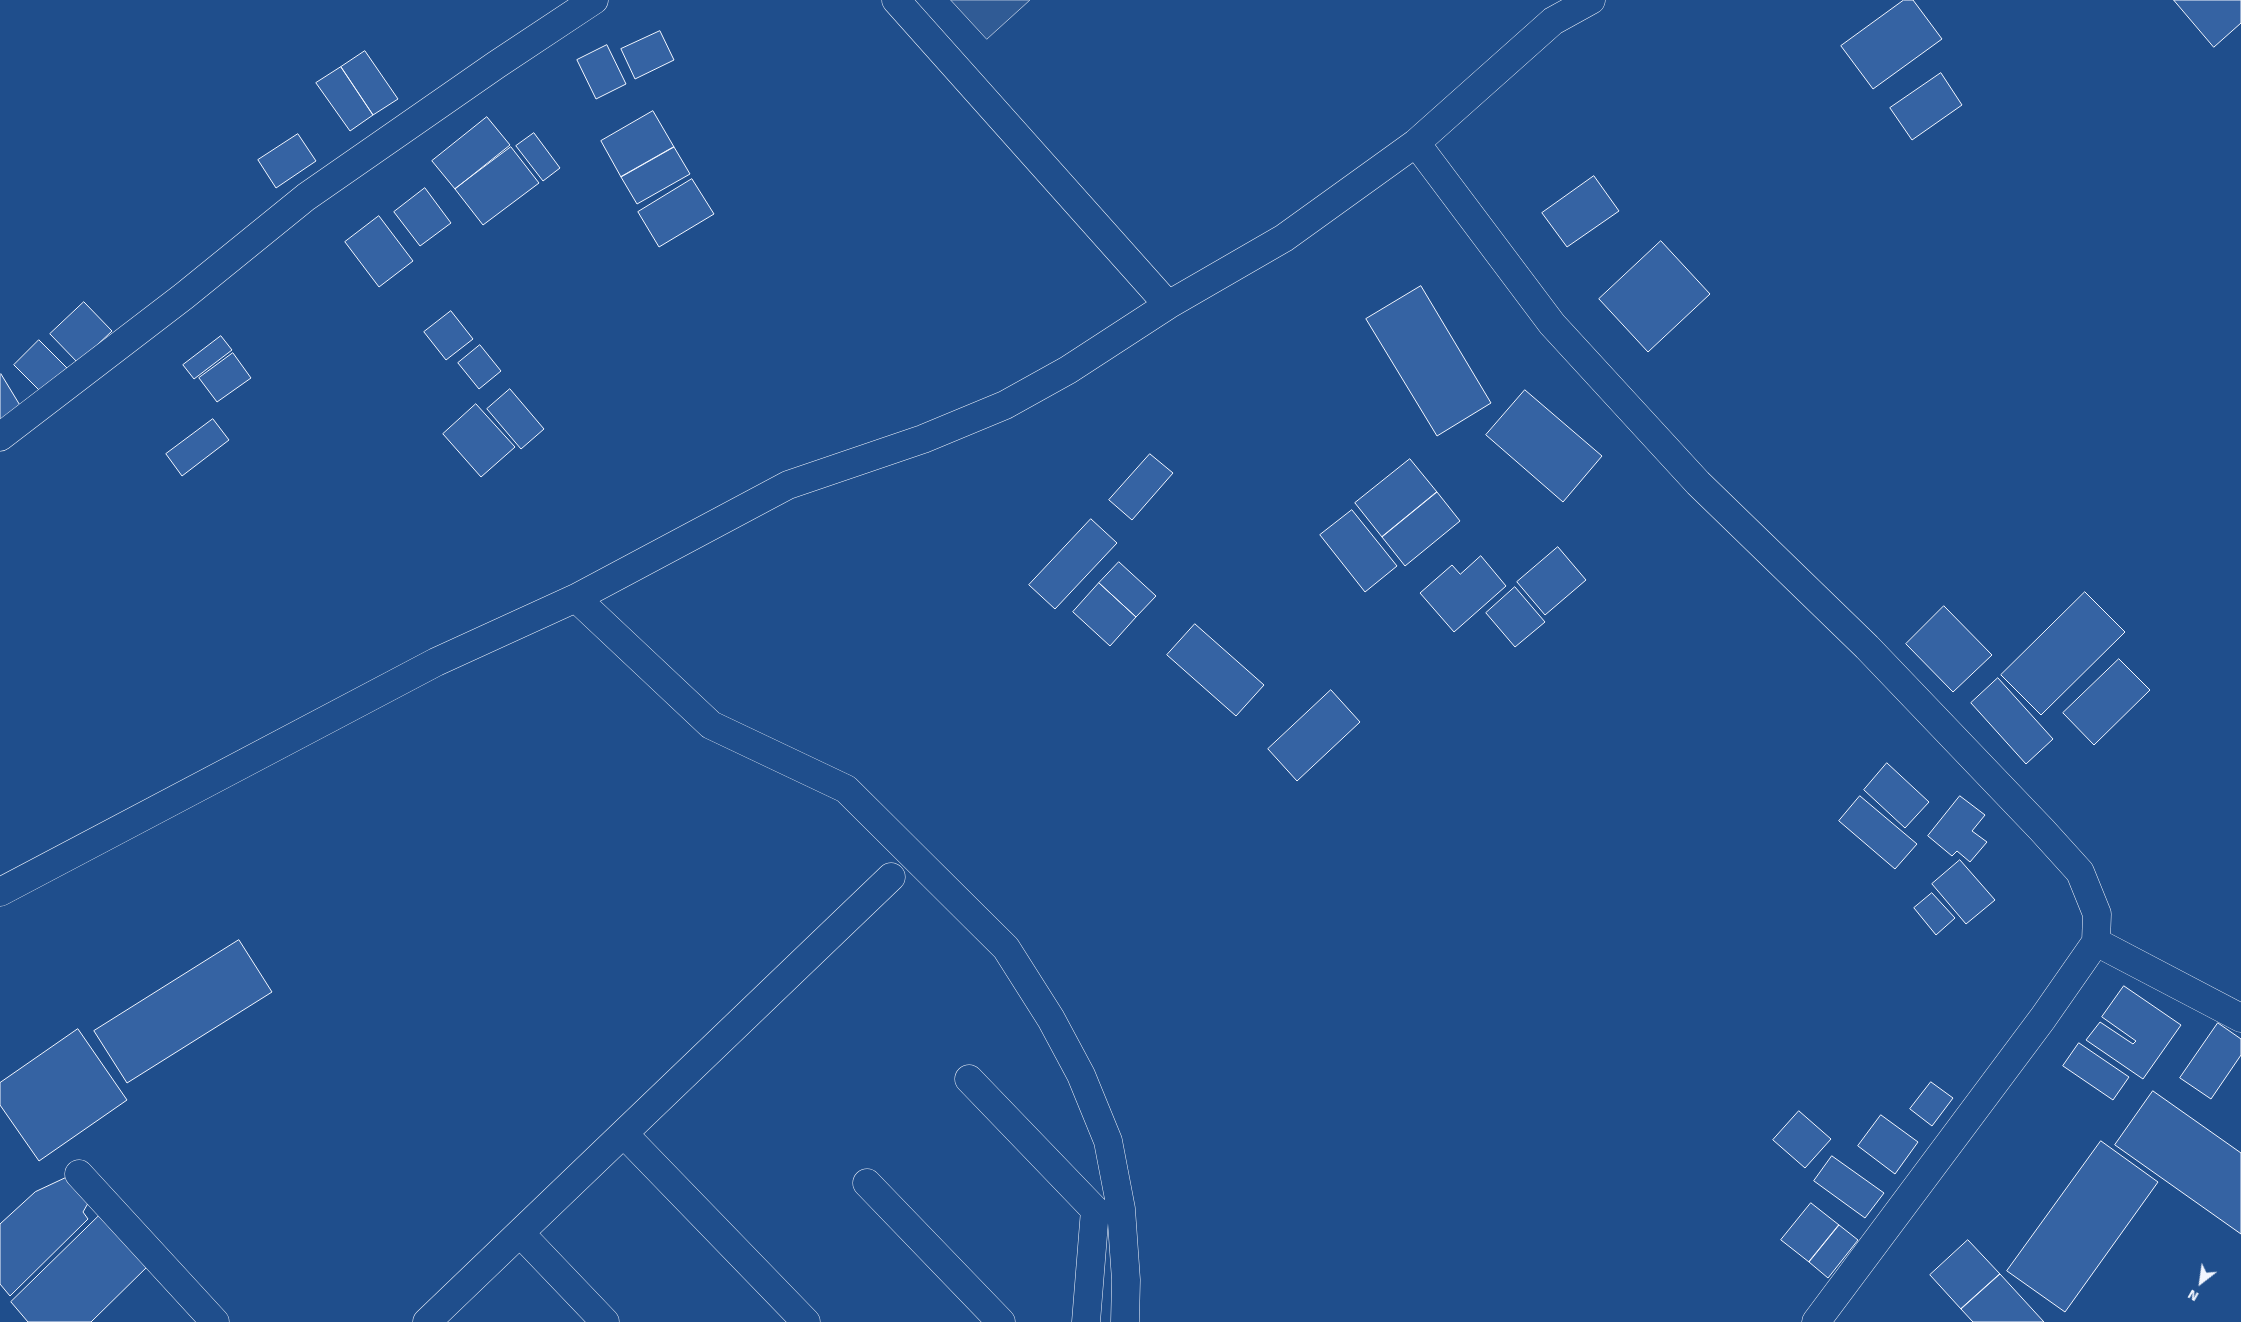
<!DOCTYPE html>
<html>
<head>
<meta charset="utf-8">
<style>
	body { margin:0 }
	#map { position:relative; width:2241px; height:1322px; overflow:hidden; background:#1f4e8c; font-family:Signika,sans-serif }
	canvas { display:block }
	.north { position:absolute; left:2176px; top:1257px; width:50px; height:50px; -webkit-text-stroke:4px #1f4e8c; paint-order:stroke; rotate:210deg; font-size:14px; font-weight:700; line-height:20px; text-align:center; color:#f2f6ff }
	.north::after { content:''; display:block; margin:auto; width:18px; height:22px; background:#f2f6ff; clip-path:polygon(50% 0,100% 100%,50% 72%,0 100%) }
</style>
</head>
<body>
<div id="map">
<canvas width="2241" height="1322"></canvas>
<div class="north">N</div>
</div>
<script>
const c = document.querySelector('canvas').getContext('2d');
c.lineJoin = 'round';
function fill(path, color) {
  c.fillStyle = color;
  c.fill(path, 'evenodd');
}
function trace(path, color, width, dash) {
  c.strokeStyle = color;
  c.lineWidth = width;
  c.lineCap = dash ? 'butt' : 'round';
  c.setLineDash(dash || []);
  c.stroke(path);
}
const built = new Path2D(`
	M951,0H1030L987,39Z`);
const building = new Path2D(`
	M1904,0H1913L1942,39L1873,89L1841,46Z
	M2174,0H2241V23L2214,47Z
	M660,31L674,60L635,79L621,49Z
	M607,45L626,84L596,99L577,60Z
	M365,51L398,99L373,115L341,67Z
	M341,67L373,115L350,131L316,83Z
	M1941,73L1962,105L1912,140L1890,108Z
	M653,111L674,147L621,177L601,141Z
	M487,117L510,145L455,189L432,161Z
	M534,133L560,168L543,181L516,146Z
	M298,134L316,161L276,188L258,160Z
	M511,147L539,183L483,225L455,189Z
	M674,147L690,174L637,204L621,177Z
	M1594,176L1619,211L1567,247L1542,213Z
	M692,179L714,214L659,247L638,212Z
	M425,188L451,223L420,246L394,212Z
	M379,216L413,261L379,287L345,242Z
	M1661,241L1710,294L1648,352L1599,299Z
	M1421,286L1491,403L1437,436L1366,319Z
	M84,302L112,331L78,363L50,334Z
	M451,311L473,339L446,360L424,332Z
	M221,336L232,350L194,379L183,365Z
	M39,340L67,368L42,393L14,365Z
	M480,345L501,371L479,389L458,363Z
	M233,353L251,378L217,402L199,378Z
	M1,374L21,407L0,420V375Z
	M510,389L544,429L521,449L487,409Z
	M1525,390L1602,456L1563,502L1486,435Z
	M476,404L515,447L481,477L443,434Z
	M213,419L229,440L182,476L166,454Z
	M1150,454L1173,473L1132,520L1109,500Z
	M1410,459L1437,492L1382,537L1355,503Z
	M1437,492L1460,521L1405,566L1382,537Z
	M1352,510L1397,566L1365,592L1320,535Z
	M1091,519L1117,543L1055,609L1029,585Z
	M1558,547L1586,580L1545,615L1517,582Z
	M1481,556L1506,586L1454,632L1420,593L1452,565L1460,574Z
	M1119,562L1156,596L1136,617L1099,583Z
	M1099,583L1136,617L1110,646L1073,612Z
	M1515,587L1545,622L1515,647L1486,613Z
	M2085,592L2125,632L2041,715L2001,675Z
	M1944,606L1992,655L1953,692L1906,644Z
	M1195,624L1264,685L1236,716L1167,655Z
	M2119,659L2150,690L2094,745L2063,713Z
	M1998,678L2053,739L2026,764L1971,703Z
	M1331,690L1360,722L1297,781L1268,749Z
	M1887,763L1929,802L1905,828L1864,790Z
	M1860,796L1917,844L1895,869L1839,821Z
	M1960,796L1985,815L1972,831L1987,842L1970,862L1957,851L1952,856L1928,836Z
	M1960,860L1995,900L1966,924L1932,884Z
	M1932,893L1955,918L1936,935L1914,908Z
	M239,940L272,992L127,1083L94,1031Z
	M2124,986L2181,1025L2143,1079L2086,1040L2100,1022L2133,1044L2136,1041L2102,1017Z
	M2218,1023L2241,1039V1055L2211,1099L2180,1078Z
	M78,1029L127,1100L39,1161L0,1105V1083Z
	M2079,1043L2129,1077L2113,1100L2063,1066Z
	M1931,1082L1953,1098L1932,1126L1910,1109Z
	M2153,1091L2241,1153V1234L2115,1145Z
	M1799,1111L1831,1139L1805,1168L1773,1140Z
	M1881,1115L1918,1142L1895,1174L1858,1146Z
	M2101,1141L2158,1182L2065,1312L2007,1271Z
	M1832,1156L1884,1193L1865,1218L1814,1181Z
	M72,1175L91,1198L83,1212L88,1219L10,1296L0,1284V1224L35,1192Z
	M1811,1203L1839,1225L1809,1262L1781,1240Z
	M105,1210L150,1264L91,1322H28L11,1302Z
	M1839,1225L1858,1240L1828,1278L1809,1262Z
	M1968,1240L2000,1274L1961,1309L1930,1275Z
	M2000,1274L2044,1322H1973L1961,1309Z`);
const street = new Path2D(`
	M896,0L1168,305
	M1416,143L1552,324L1698,483L1867,647L2042,830L2080,872L2097,914L2096,942L2043,1018L1816,1322
	M576,598L788,485L923,439L1005,405L1068,370L1168,305L1284,238L1416,143L1553,21L1591,0
	M0,892L436,662L576,598L711,725L846,789L1006,948L1051,1019L1081,1075L1108,1141L1121,1209L1126,1280L1125,1322
	M2096,942L2241,1018
	M969,1079L1095,1210L1086,1322
	M624,1134L806,1322
	M79,1174L215,1322
	M867,1183L1001,1322
	M520,1233L605,1322
	M427,1322L891,877`);
const secondary = new Path2D(`
	M0,437L184,296L306,197L496,65L594,0`);
fill(built, '#305b95');
trace(built, '#a8bbd7', 1);
fill(building, '#3563a3');
trace(building, '#f2f6ff', 1);
trace(street, '#f2f6ff', 29);
trace(secondary, '#f2f6ff', 29);
trace(street, '#1f4e8c', 28);
trace(secondary, '#1f4e8c', 28);
</script>
</body>
</html>
